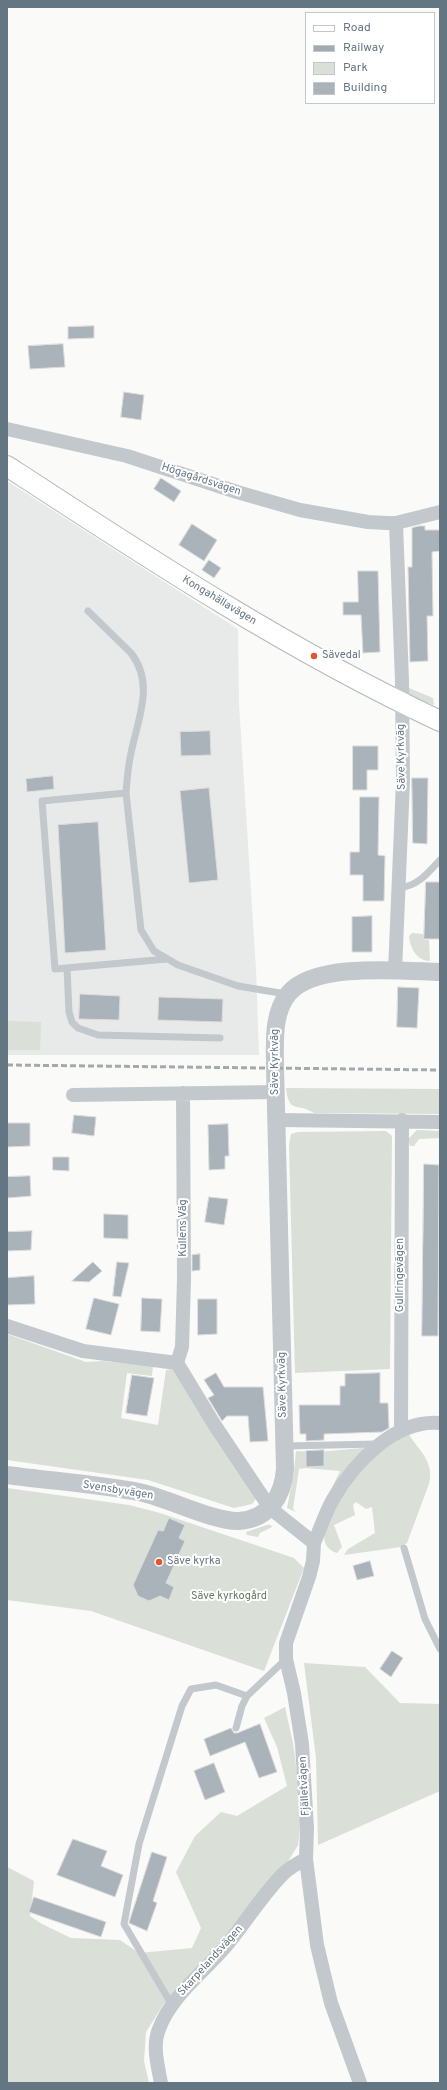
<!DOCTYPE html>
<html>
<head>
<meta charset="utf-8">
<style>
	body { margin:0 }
	#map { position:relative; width:447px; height:2090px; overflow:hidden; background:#fafaf8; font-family:Overpass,sans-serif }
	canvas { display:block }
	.frame { position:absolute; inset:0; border:8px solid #657683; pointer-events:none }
	.legend { position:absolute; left:305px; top:12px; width:130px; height:92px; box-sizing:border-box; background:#fff; border:1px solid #c1c8cd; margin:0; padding:5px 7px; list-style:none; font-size:12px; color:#657683 }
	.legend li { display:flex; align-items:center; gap:8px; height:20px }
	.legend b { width:20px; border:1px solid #c1c8cd }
</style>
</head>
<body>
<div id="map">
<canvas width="447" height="2090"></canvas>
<div class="frame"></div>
<ul class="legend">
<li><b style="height:5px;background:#fff"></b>Road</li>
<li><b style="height:5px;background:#a2aab0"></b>Railway</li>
<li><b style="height:11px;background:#dadfd7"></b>Park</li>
<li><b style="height:11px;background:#aab3b9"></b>Building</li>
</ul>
</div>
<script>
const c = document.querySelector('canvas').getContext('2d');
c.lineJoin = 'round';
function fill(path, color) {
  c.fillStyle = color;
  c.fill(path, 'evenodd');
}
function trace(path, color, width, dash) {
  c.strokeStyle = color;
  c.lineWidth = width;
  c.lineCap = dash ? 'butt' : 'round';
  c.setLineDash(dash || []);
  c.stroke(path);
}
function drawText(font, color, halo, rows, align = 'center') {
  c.font = font + ' Overpass,sans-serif';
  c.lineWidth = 4;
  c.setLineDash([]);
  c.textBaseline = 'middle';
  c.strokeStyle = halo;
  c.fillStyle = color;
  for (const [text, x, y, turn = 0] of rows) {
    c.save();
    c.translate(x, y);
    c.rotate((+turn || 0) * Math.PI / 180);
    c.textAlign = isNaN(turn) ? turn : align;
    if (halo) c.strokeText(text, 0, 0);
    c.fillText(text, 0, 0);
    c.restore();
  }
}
const built = new Path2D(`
	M7,481L238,629L239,704L256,969L259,1055H7Z`);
const green = new Path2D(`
	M409,688L433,698L434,705L413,698L409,694Z
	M412,933L423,934L424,940H429L430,961C417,961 410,948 409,936Z
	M7,1021L41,1022L40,1050H7Z
	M286,1088L440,1089V1114L314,1113C298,1102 289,1115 286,1088Z
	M417,1130L440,1131V1138L419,1139L414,1146H410L408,1139Z
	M386,1131L392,1136L390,1369L295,1373L289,1146L291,1134L298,1132Z
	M7,1334L86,1362L102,1361L153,1366L152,1376L127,1373L121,1418L158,1425L166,1370L174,1369L256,1499L252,1504L234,1508L148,1480L7,1460Z
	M408,1433C418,1450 435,1461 429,1484L407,1543L401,1547L344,1555L348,1549L375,1533L372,1507L366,1509L356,1502L353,1505L355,1515L334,1525L342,1547L337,1553C306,1542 340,1500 350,1486C355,1478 361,1467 368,1461C381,1450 395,1442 408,1433Z
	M362,1448L366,1449L326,1500L340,1471L306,1468L299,1469L293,1509L296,1512L287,1508L294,1472L296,1451L318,1452Z
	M7,1488L129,1505L160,1513L294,1558L304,1568L264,1671L91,1611L7,1600Z
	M267,1525H271L272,1527L260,1533L258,1537L247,1535L246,1532Z
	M304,1663L365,1667L400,1703L440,1704V1791L318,1845L316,1758Z
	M285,1707L293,1743L299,1787L301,1821L298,1845L286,1865L223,1941L189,1975L163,2005L146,2032L144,2061L149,2083H7V1867L34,1881L30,1916L42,1924L71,1938L120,1940L139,1953L192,1948L201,1928L176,1872L195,1836L221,1812L237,1816L287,1786L277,1747L264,1718Z`);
const building = new Path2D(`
	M94,326V338L68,339V327Z
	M63,344L65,367L30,369L28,346Z
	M124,392L144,395L141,420L121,417Z
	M161,478L181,491L174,502L154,489Z
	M192,524L217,540L204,561L179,545Z
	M419,526H425V530H440V551L432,552L433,616H427L428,661L410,662L408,567H412V528Z
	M209,560L221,568L214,578L202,570Z
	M358,571H378L380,652L363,653L361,615H343V602H358Z
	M210,731L211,755L181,756L180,732Z
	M353,746H378V770H367V790H353Z
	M53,776L54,789L27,792L26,779Z
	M412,778H428L427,844L413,843Z
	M209,788L218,880L189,883L180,791Z
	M360,797H379L378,855L385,856L384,901H363V875H350V852H359Z
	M98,822L106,950L65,953L58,825Z
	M426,882H440V939H424Z
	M372,916V952H352V917Z
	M398,987L419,988L417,1028L397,1027Z
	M80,994L120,996L119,1020L79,1019Z
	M159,997L223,999L222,1022L158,1020Z
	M74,1115L96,1117L94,1136L72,1133Z
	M7,1123H30V1146L7,1147Z
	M228,1124L229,1156H225V1169L209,1170L208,1125Z
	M53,1157H69V1171L53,1170Z
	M424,1164L439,1165L438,1336H422Z
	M30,1176L31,1196L7,1198V1177Z
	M209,1197L228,1199L224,1225L205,1222Z
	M104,1214L128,1215V1239L104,1238Z
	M32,1231L31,1250L7,1251V1232Z
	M200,1254V1270L192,1271V1255Z
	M93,1262L102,1271L89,1282L72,1281Z
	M117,1262L129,1263L121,1297L113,1296Z
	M34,1276L35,1304L7,1305V1278Z
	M94,1298L119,1304L111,1335L86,1329Z
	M142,1298L162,1299L160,1332L141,1331Z
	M198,1299H217V1334L198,1335Z
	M216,1373L224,1387H263L268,1441L250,1442L248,1416H227L222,1421L208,1398L214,1395L204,1380Z
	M380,1373V1403H388L389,1428L382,1432L324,1434V1440L306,1441V1434H300L299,1405H340V1386H345V1374Z
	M132,1375L154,1378L147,1416L126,1413Z
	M324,1450V1466L306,1467V1451Z
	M169,1518L185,1525L179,1538L185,1541L166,1583L174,1587L169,1600L160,1596L149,1601L138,1596L133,1585L158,1530L163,1531Z
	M370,1561L374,1576L357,1580L353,1566Z
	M392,1651L403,1658L391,1677L380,1669Z
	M260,1724L277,1772L259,1778L245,1742L210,1756L204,1739L231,1728L234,1733H237Z
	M214,1763L225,1792L205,1800L194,1771Z
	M73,1839L107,1851L101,1866L123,1875L115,1897L57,1875Z
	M152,1852L167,1857L153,1901L157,1903L147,1931L129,1923Z
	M34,1897L106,1922L101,1937L29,1912Z`);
const service = new Path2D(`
	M88,611L131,653C155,684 138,718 131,753C128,766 127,779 126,793
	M399,888C418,886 428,873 440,860
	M167,959L55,969L42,801L126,793L141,930L154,951L178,965L238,986L286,994
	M67,968L69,1012L72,1022L78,1028L98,1035L220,1038
	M286,1446L377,1444
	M404,1548L425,1619L440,1649
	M236,1728L242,1706L247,1696L286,1659
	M172,2005L124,1924L139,1844L182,1706L191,1689L216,1685L247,1696`);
const minor = new Path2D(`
	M7,429L127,456L237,492L300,510L368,522L387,523H396L440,512
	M395,971L403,781L402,681L396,523
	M73,1095L275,1092
	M277,1120L440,1122
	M7,1326L83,1351L177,1363L214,1424L270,1508L314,1543L313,1561L309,1577L286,1643V1659L294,1693L302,1744L307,1828L306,1859L317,1945L331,2003L360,2083
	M177,1363L182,1347L184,1279L183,1093
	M401,1431L402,1120
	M314,1543C320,1529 325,1514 332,1501C353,1464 394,1419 440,1423
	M161,2083C158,2066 152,2046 159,2029C171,1996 204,1972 226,1946C245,1923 263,1894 283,1874C290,1867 298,1863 306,1859`);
const tertiary = new Path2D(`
	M7,1475C51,1481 100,1484 143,1493C169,1499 215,1522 239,1521C269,1519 283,1496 285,1469L275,1067C275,1043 272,1013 289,993C316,962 402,971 440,972`);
const secondary = new Path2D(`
	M7,466C148,558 288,650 440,721`);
const rail = new Path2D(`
	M7,1065L440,1070`);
const markers = [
	[314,656,4,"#e4572e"],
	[159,1562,4,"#e4572e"]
];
const streetNames = [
	["Högagårdsvägen",201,480,18],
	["Kongahällavägen",219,601,31],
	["Säve Kyrkväg",402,757,-91],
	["Säve Kyrkväg",276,1062,-90],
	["Kullens Väg",184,1228,-90],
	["Gullringevägen",401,1275,-90],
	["Säve Kyrkväg",283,1385,-91],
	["Svensbyvägen",118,1491,9],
	["Fjälletvägen",305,1786,-93],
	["Skarpelandsvägen",211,1961,-48]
];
const poiNames = [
	["Sävedal",322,656],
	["Säve kyrka",167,1562]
];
const parkNames = [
	["Säve kyrkogård",229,1597]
];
fill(built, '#e8e9e9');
fill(green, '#dadfd7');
fill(building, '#aab3b9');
trace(building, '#dcdcda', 1);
trace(secondary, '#b3babf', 22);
trace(service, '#c3c8cc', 7);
trace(minor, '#c3c8cc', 14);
trace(tertiary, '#c3c8cc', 18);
trace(secondary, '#fff', 20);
trace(rail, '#a2aab0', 3, [6, 3]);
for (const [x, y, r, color] of markers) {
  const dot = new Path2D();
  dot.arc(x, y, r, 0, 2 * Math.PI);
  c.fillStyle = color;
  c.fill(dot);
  trace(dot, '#fff', 1.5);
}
drawText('11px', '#657683', '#fff', streetNames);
drawText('11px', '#657683', '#fff', poiNames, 'left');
drawText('11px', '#687a64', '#fff', parkNames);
</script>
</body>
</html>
